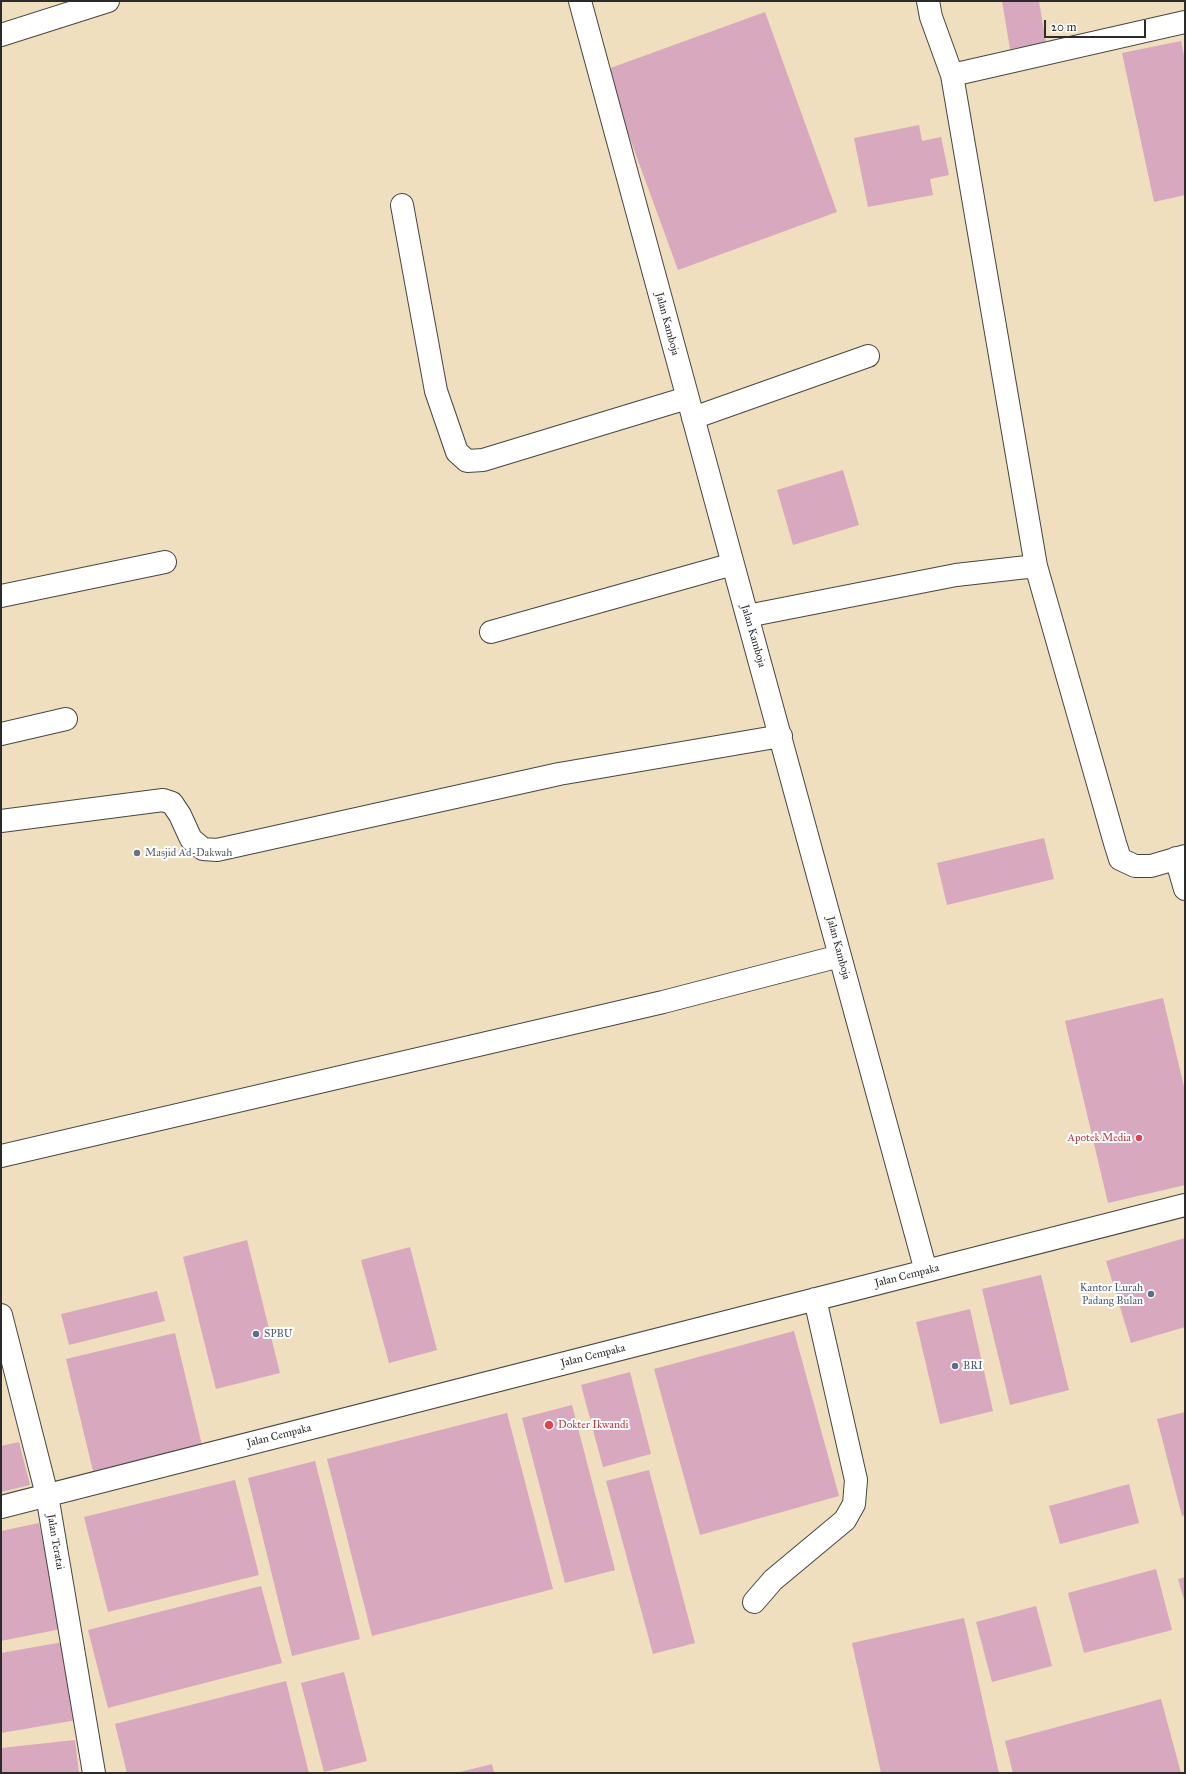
<!DOCTYPE html>
<html>
<head>
<meta charset="utf-8">
<style>
	body { margin:0 }
	#map { position:relative; width:1186px; height:1774px; overflow:hidden; background:#efdfbe; font-family:"IM FELL Great Primer",serif }
	canvas { display:block }
	.frame { position:absolute; inset:0; border:2px solid #2b2b2b; pointer-events:none }
	.scale { position:absolute; left:1044px; top:20px; width:102px; height:18px; box-sizing:border-box; border:2px solid #2b2b2b; border-top:0; padding-left:5px; font-size:12px; line-height:14px; white-space:nowrap; color:#2b2b2b; -webkit-text-stroke:3px #fff; paint-order:stroke }
</style>
</head>
<body>
<div id="map">
<canvas width="1186" height="1774"></canvas>
<div class="frame"></div>
<div class="scale">20 m</div>
</div>
<script>
const c = document.querySelector('canvas').getContext('2d');
c.lineJoin = 'round';
function fill(path, color) {
  c.fillStyle = color;
  c.fill(path, 'evenodd');
}
function trace(path, color, width, dash) {
  c.strokeStyle = color;
  c.lineWidth = width;
  c.lineCap = dash ? 'butt' : 'round';
  c.setLineDash(dash || []);
  c.stroke(path);
}
function drawText(font, color, halo, rows, align = 'center') {
  c.font = font + ' "IM FELL Great Primer",serif';
  c.lineWidth = 4;
  c.setLineDash([]);
  c.textBaseline = 'middle';
  c.strokeStyle = halo;
  c.fillStyle = color;
  for (const [text, x, y, turn = 0] of rows) {
    c.save();
    c.translate(x, y);
    c.rotate((+turn || 0) * Math.PI / 180);
    c.textAlign = isNaN(turn) ? turn : align;
    if (halo) c.strokeText(text, 0, 0);
    c.fillText(text, 0, 0);
    c.restore();
  }
}
const building = new Path2D(`
	M1002,1H1039L1046,43L1010,49Z
	M765,12L837,212L678,270L605,70Z
	M1181,41L1185,61V195L1154,202L1122,53Z
	M919,125L922,141L941,137L949,175L930,179L933,195L868,207L854,138Z
	M843,470L859,525L793,545L777,490Z
	M1044,838L1054,879L947,905L937,863Z
	M1163,998L1185,1091V1185L1108,1203L1065,1021Z
	M1185,1238V1327L1131,1343L1106,1261Z
	M247,1240L280,1373L216,1389L183,1257Z
	M410,1247L437,1350L389,1363L361,1260Z
	M1041,1275L1069,1390L1010,1405L982,1289Z
	M157,1291L165,1321L69,1345L61,1314Z
	M970,1309L993,1411L940,1424L916,1322Z
	M794,1331L839,1496L700,1535L654,1369Z
	M175,1333L202,1445L93,1471L66,1359Z
	M630,1372L651,1454L603,1467L581,1385Z
	M572,1405L615,1570L565,1583L522,1418Z
	M1185,1412V1515L1182,1516L1157,1419Z
	M507,1413L553,1589L372,1636L327,1459Z
	M19,1442L30,1485L1,1492V1446Z
	M315,1461L360,1639L292,1656L248,1478Z
	M649,1470L695,1643L653,1654L606,1481Z
	M235,1480L259,1575L108,1612L84,1517Z
	M1129,1484L1139,1523L1060,1544L1049,1506Z
	M39,1523L61,1629L1,1641V1531Z
	M1156,1569L1172,1630L1084,1653L1068,1593Z
	M1185,1577V1603L1178,1579Z
	M261,1586L282,1663L108,1708L88,1630Z
	M1036,1606L1052,1666L992,1682L976,1622Z
	M964,1618L999,1773H881L852,1643Z
	M63,1642L77,1720L1,1733V1653Z
	M344,1672L367,1761L324,1772L301,1683Z
	M286,1681L309,1773H127L115,1724Z
	M1161,1699L1181,1773H1013L1005,1741Z
	M75,1740L79,1773H1V1748Z
	M492,1764L494,1773H460V1772Z`);
const minor = new Path2D(`
	M580,1C694,425 811,847 926,1271
	M928,1L931,17L952,75L1036,566L1115,843L1120,859L1135,866H1151L1185,856
	M1,35L108,1
	M952,75L1185,22
	M402,205L436,391L457,452L467,461L483,460L687,398
	M693,418L868,356
	M1,596L165,562
	M747,616L956,575L1036,566
	M491,632L733,564
	M1,734L66,719
	M1,821L163,800L172,803L180,815L191,839L203,849L217,850L559,774L781,736
	M1176,858L1185,889
	M1,1156L663,1002L840,956
	M1,1315L47,1495L94,1773
	M1,1507L1185,1205
	M754,1602L773,1580L845,1520L854,1504L856,1480L815,1299`);
const markers = [
	[137,853,4,"#6b7280"],
	[1139,1138,4,"#e0444e"],
	[1151,1294,4,"#5c6f8a"],
	[256,1334,4,"#5c6f8a"],
	[955,1366,4,"#5c6f8a"],
	[549,1425,5,"#e0444e"]
];
const streetNames = [
	["Jalan Kamboja",667,324,75],
	["Jalan Kamboja",753,636,74],
	["Jalan Kamboja",838,948,75],
	["Jalan Cempaka",907,1276,-14],
	["Jalan Cempaka",593,1356,-14],
	["Jalan Cempaka",279,1436,-14],
	["Jalan Teratai",55,1542,80]
];
const worshipNames = [
	["Masjid Ad-Dakwah",145,853]
];
const healthNames = [
	["Apotek Media",1131,1138],
	["Dokter Ikwandi",558,1425,"left"]
];
const serviceNames = [
	["Kantor Lurah",1143,1288,"right"],
	["Padang Bulan",1143,1301,"right"],
	["SPBU",264,1334],
	["BRI",963,1366]
];
fill(building, '#d7a8be');
trace(minor, '#484641', 24);
trace(minor, '#fff', 22);
for (const [x, y, r, color] of markers) {
  const dot = new Path2D();
  dot.arc(x, y, r, 0, 2 * Math.PI);
  c.fillStyle = color;
  c.fill(dot);
  trace(dot, '#fff', 1.5);
}
drawText('11px', '#2b2b2b', '#fff', streetNames);
drawText('11px', '#5b616d', '#fff', worshipNames, 'left');
drawText('11px', '#be3a42', '#fff', healthNames, 'right');
drawText('11px', '#4e5e75', '#fff', serviceNames, 'left');
</script>
</body>
</html>
